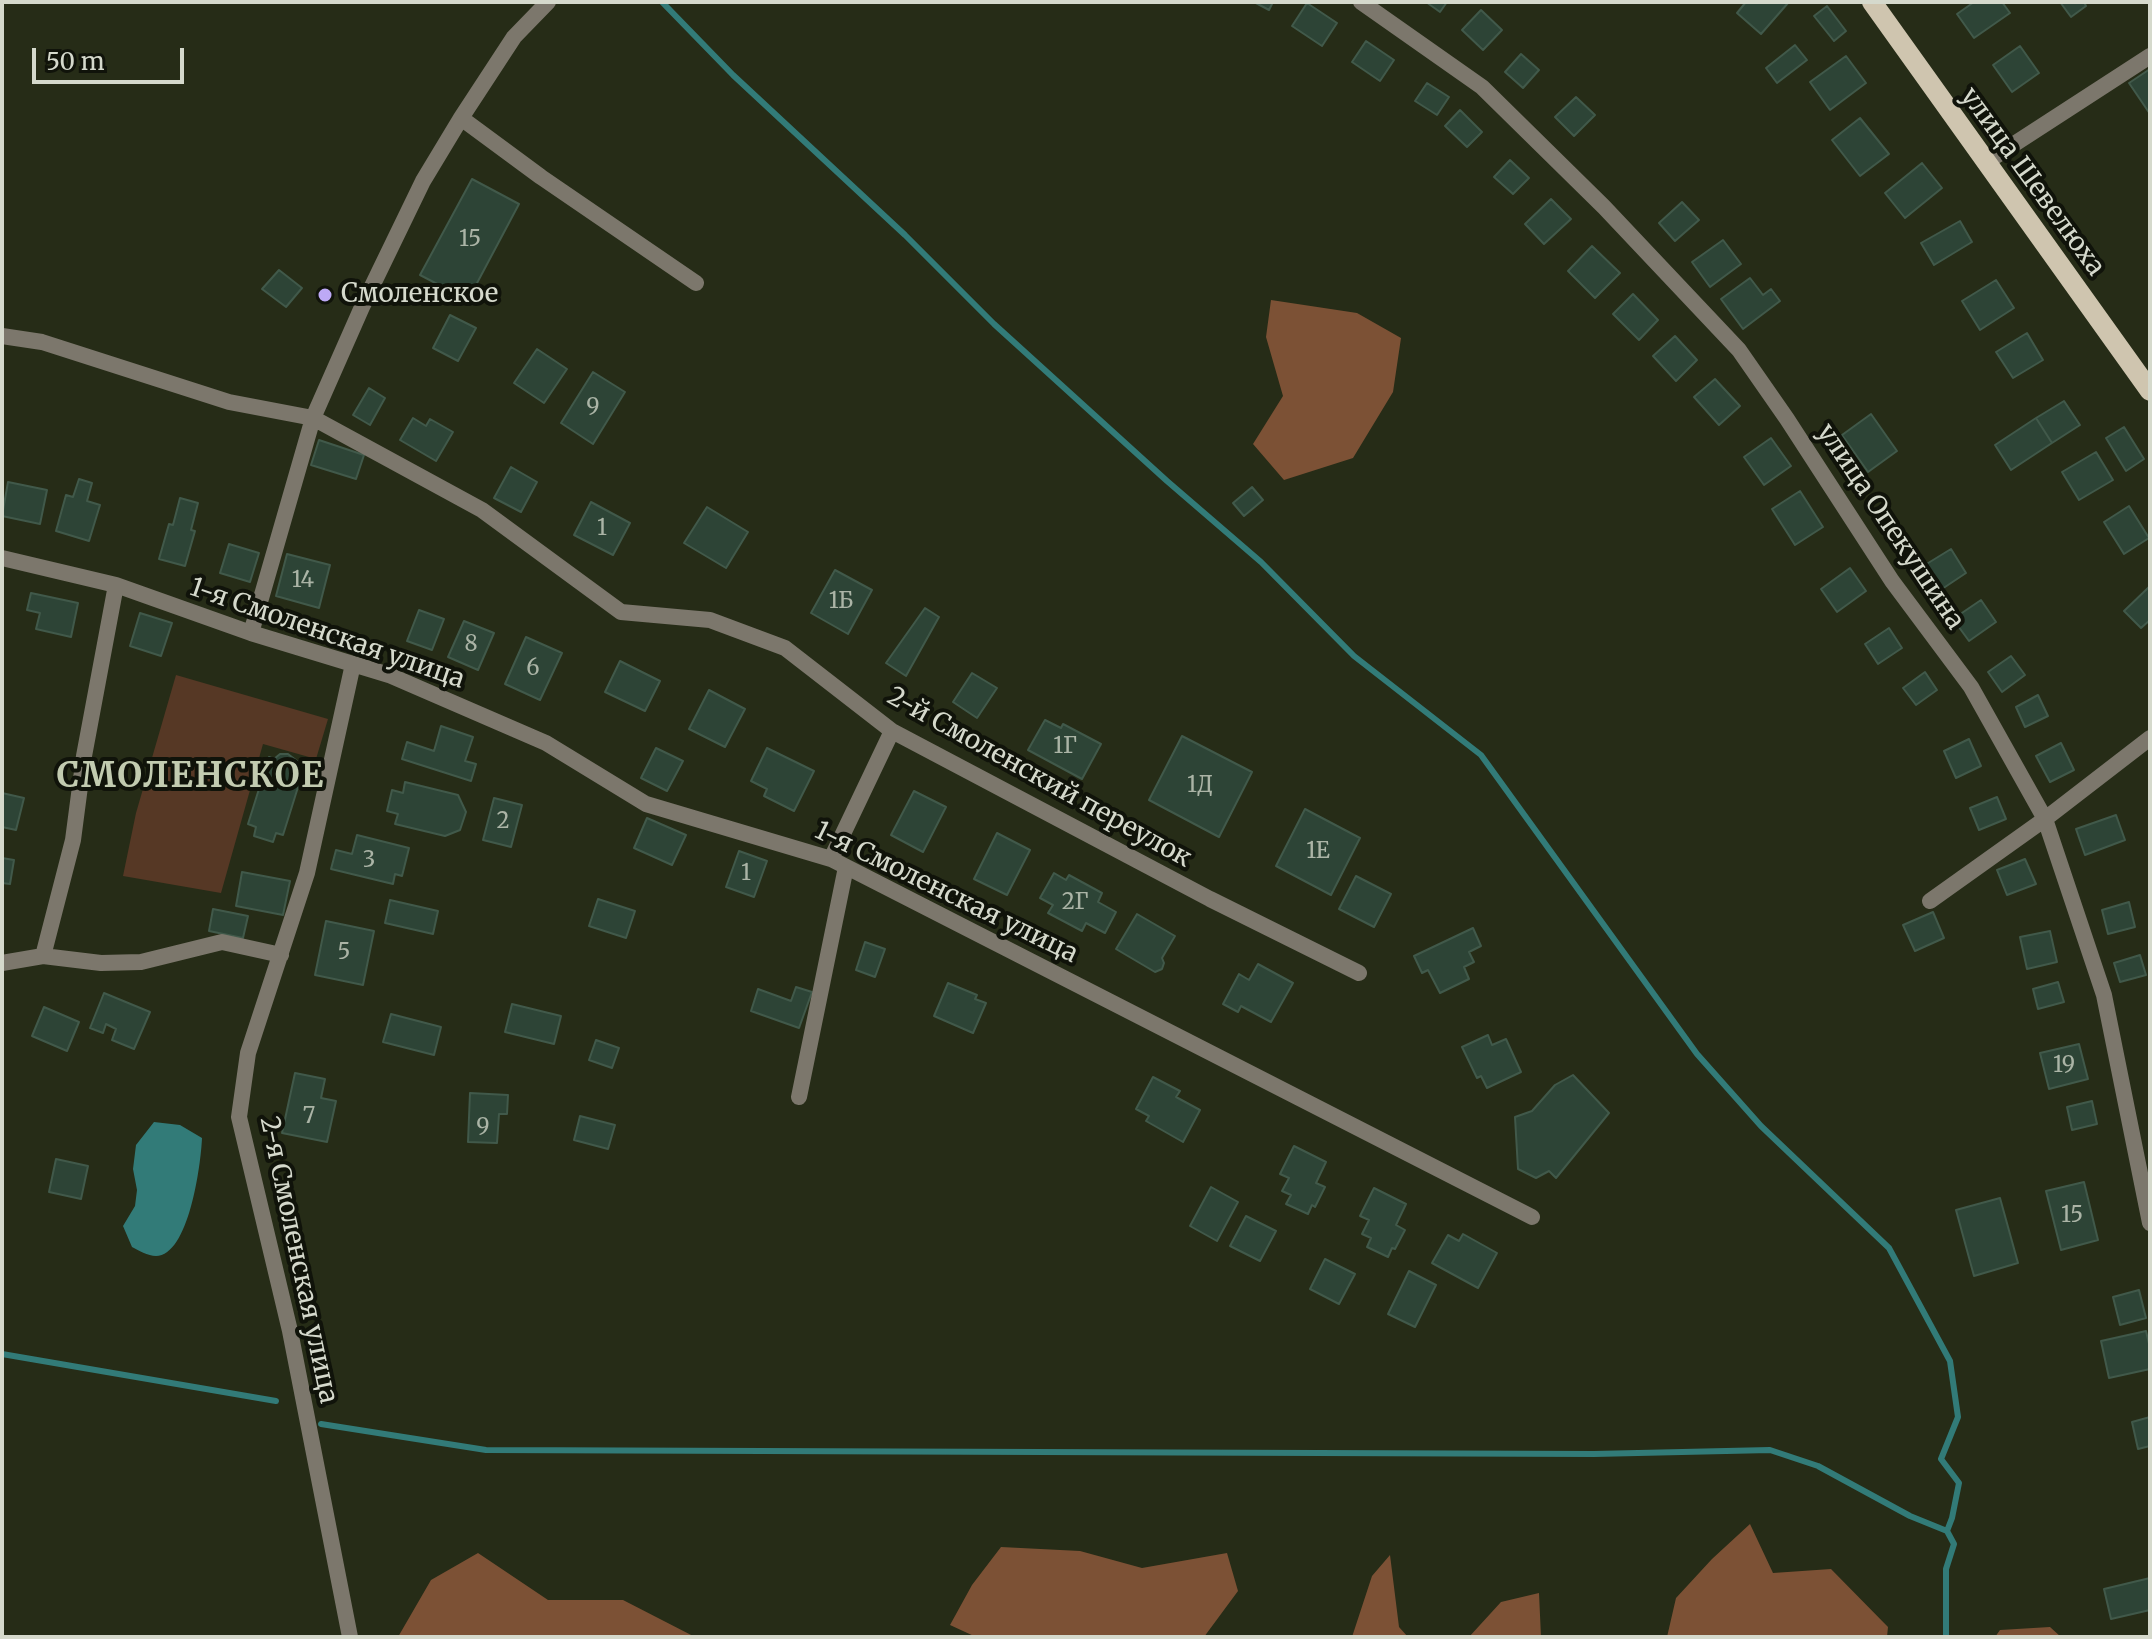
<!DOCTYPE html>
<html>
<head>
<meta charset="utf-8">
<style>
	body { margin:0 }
	#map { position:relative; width:2152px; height:1639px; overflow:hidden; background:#262c17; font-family:Merriweather,serif }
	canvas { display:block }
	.frame { position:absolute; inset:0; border:4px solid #d5d9cc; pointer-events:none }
	.scale { position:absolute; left:32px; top:48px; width:152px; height:36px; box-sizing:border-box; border:4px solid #d5d9cc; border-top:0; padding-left:10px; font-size:24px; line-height:28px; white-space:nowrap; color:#d5d9cc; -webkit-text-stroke:6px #10130a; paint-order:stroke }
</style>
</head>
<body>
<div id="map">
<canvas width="2152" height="1639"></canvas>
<div class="frame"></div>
<div class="scale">50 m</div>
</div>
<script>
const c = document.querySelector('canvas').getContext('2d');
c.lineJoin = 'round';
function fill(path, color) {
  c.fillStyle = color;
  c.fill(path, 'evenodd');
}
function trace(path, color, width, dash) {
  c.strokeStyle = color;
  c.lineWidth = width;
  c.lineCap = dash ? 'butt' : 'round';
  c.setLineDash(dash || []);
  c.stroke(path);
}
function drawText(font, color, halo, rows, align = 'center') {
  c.font = font + ' Merriweather,serif';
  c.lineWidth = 8;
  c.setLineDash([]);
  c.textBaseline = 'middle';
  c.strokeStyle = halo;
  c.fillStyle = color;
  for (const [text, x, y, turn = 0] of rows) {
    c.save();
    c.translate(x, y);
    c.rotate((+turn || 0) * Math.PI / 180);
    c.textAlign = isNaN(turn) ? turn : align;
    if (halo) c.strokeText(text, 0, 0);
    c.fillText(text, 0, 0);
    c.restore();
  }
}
const green = new Path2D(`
	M176,675L328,719L316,759L263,744L221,893L123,876L136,813Z`);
const forest = new Path2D(`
	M1271,300L1357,313L1401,338L1393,392L1353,458L1284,480L1253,444L1283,396L1266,337Z
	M1750,1524L1773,1573L1831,1569L1888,1627L1887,1637H1667L1676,1598L1712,1559Z
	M1001,1547L1080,1551L1142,1568L1227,1553L1238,1591L1204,1637H976L950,1625L972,1585Z
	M478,1553L548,1600H623L695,1637H398L431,1580Z
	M1390,1555L1399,1627L1408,1637H1352L1372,1576Z
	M1539,1593L1541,1637H1469L1501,1602Z
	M2050,1627L2061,1637H1995L2000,1630Z`);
const water = new Path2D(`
	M154,1122L180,1125L202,1138C201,1164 189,1256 156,1256C148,1256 138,1250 132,1247L123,1226L135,1206L137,1190L133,1169L136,1145Z`);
const stream = new Path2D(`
	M662,2L733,75L905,235L994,324L1167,481L1261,562L1354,656L1481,755L1697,1054L1761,1126L1889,1248L1950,1361L1958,1417L1941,1459L1959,1483L1952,1518L1947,1531L1954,1544L1946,1569V1637
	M2,1354L276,1401
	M321,1424L486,1450L1594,1454L1770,1450L1818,1466L1910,1516L1947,1531`);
const building = new Path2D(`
	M1254,2H1273L1269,10Z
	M1426,2H1447L1440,12Z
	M1746,2H1786L1788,3L1761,34L1737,13Z
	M1974,2H2002L2010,13L1974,38L1957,14Z
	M2060,2H2084L2086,6L2071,17Z
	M1307,3L1337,23L1322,46L1292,26Z
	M1827,6L1846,31L1834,41L1814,16Z
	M1481,10L1502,30L1483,50L1462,30Z
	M1366,41L1394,60L1380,81L1352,62Z
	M1795,45L1807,60L1777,83L1766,68Z
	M2020,46L2039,73L2012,92L1993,65Z
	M1521,54L1539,70L1523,88L1505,72Z
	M1846,56L1866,83L1830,110L1810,82Z
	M2150,69V114L2129,83Z
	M1427,83L1449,97L1437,115L1415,101Z
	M1576,97L1595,115L1574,136L1555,117Z
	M1460,110L1482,132L1467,147L1445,126Z
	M1860,118L1889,154L1860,176L1832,140Z
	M1510,160L1529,178L1513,194L1494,177Z
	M1922,163L1942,188L1905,218L1885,193Z
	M472,179L519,204L468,300L420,275Z
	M1551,199L1571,219L1544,244L1525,224Z
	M1682,202L1699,220L1675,241L1659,223Z
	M1960,221L1972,242L1934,265L1921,243Z
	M1723,240L1741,264L1710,287L1692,262Z
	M1592,246L1620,273L1595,298L1568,271Z
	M279,270L302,288L286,307L262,289Z
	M1750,278L1763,295L1771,289L1780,301L1743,329L1721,299Z
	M1996,280L2014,308L1980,330L1962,301Z
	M1633,294L1658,320L1639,340L1613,314Z
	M450,315L476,328L458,361L433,348Z
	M2027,333L2043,360L2013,378L1996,352Z
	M1675,336L1697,360L1676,381L1653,356Z
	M537,349L567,369L544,403L514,383Z
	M593,372L625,392L593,444L561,423Z
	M1715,379L1740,406L1719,425L1694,397Z
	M369,388L385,398L370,425L353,415Z
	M2064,401L2080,425L2052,443L2036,418Z
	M1871,414L1897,451L1868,472L1842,435Z
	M413,418L426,426L430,419L453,432L436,461L400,440Z
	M2036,418L2052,443L2011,470L1995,445Z
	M2124,427L2144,459L2126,471L2106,438Z
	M1771,438L1791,466L1764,485L1744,457Z
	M319,440L364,455L356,479L311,465Z
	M2096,452L2113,480L2079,500L2062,472Z
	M511,467L537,482L521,512L494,498Z
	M79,479L92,483L87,501L100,505L89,541L56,531L66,495L73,497Z
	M8,482L47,490L40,524L2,516Z
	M1252,487L1263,500L1244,516L1233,503Z
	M1800,491L1823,527L1795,545L1772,509Z
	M180,498L198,503L191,530L195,531L185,566L159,559L169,524L173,525Z
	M591,502L630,523L613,555L574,535Z
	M2129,506L2149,538L2124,554L2104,522Z
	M707,507L748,532L726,568L684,543Z
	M229,544L259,553L250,582L220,573Z
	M1951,549L1966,573L1936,593L1920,568Z
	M287,554L330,565L319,608L276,596Z
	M1850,568L1866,591L1837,612L1821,589Z
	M835,570L872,590L848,634L811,613Z
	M2150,586V620L2141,628L2124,611Z
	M31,593L78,603L71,637L36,629L40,613L27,610Z
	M1981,600L1996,622L1969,641L1953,619Z
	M925,608L939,617L906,676L886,663Z
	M419,610L444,619L432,650L407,641Z
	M140,613L172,623L161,656L130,646Z
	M464,621L494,633L478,670L448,657Z
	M1889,628L1902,648L1878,664L1865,644Z
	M526,637L562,653L540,700L505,684Z
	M2011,656L2025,675L2002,692L1988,672Z
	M620,661L660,681L645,711L605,692Z
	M1925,672L1937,690L1916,705L1903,688Z
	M972,673L997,688L977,718L953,702Z
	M709,690L745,709L725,747L689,729Z
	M2038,695L2048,716L2025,727L2016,707Z
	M1045,720L1061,728L1063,724L1101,744L1082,779L1028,750Z
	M441,726L473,737L465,761L476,764L471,781L402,759L407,742L434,751Z
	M1182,736L1252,772L1219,837L1149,800Z
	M1969,739L1981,766L1956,778L1944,751Z
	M2061,743L2074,770L2050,782L2036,756Z
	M656,748L683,761L667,791L641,778Z
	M767,748L814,771L794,811L764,796L767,789L751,781Z
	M280,754H288L297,761L298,766L304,768L283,835L276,833L273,842L254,836L256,827L248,824L269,757L274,759Z
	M405,782L458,795L466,812L460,830L445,836L395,824L398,814L387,811L392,790L403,793Z
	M914,791L946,807L923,852L891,835Z
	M2,793L24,798L16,830L2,827Z
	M1997,797L2006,819L1979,830L1970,808Z
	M494,798L522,805L511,847L483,840Z
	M1305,809L1360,838L1331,895L1276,866Z
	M2116,815L2125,840L2085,855L2076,829Z
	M647,818L686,835L672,865L634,848Z
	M997,833L1030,850L1007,895L974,879Z
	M357,835L409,848L402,876L395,874L393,884L331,869L336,850L352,854Z
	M739,851L767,861L754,897L726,887Z
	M2,858L14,860L10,884L2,883Z
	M2025,859L2036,884L2007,895L1997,870Z
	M242,872L290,881L283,915L236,906Z
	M1054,873L1066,880L1069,875L1102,893L1098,902L1116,912L1105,933L1086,923L1082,931L1048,913L1053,905L1040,898Z
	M1356,876L1391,894L1374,927L1339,909Z
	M598,899L635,911L626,938L589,926Z
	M390,900L438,911L433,934L385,923Z
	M2129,902L2135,927L2108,934L2102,910Z
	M213,909L248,916L243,938L209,931Z
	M1933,912L1944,938L1915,951L1903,925Z
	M1137,914L1175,936L1162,958L1164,963L1162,969L1155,972L1116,949Z
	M326,921L374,931L363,985L315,975Z
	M1473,928L1481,946L1469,952L1474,962L1464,967L1469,979L1440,993L1428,970L1422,973L1414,956Z
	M2050,931L2057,962L2027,969L2020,937Z
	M865,942L885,949L875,977L856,970Z
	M2140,955L2146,975L2120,982L2114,963Z
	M1258,964L1293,983L1271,1022L1241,1006L1238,1012L1223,1004L1239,974L1249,980Z
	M2058,982L2064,1002L2038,1009L2033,989Z
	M948,983L977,995L975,999L986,1003L973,1033L934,1016Z
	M796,987L812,992L799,1028L751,1011L758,989L791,1001Z
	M104,993L150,1012L134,1049L112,1040L116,1029L106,1024L103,1033L90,1028Z
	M512,1004L561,1016L554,1044L505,1032Z
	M44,1007L79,1022L67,1051L32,1036Z
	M391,1014L441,1027L434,1055L383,1042Z
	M1488,1035L1492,1045L1506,1039L1521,1072L1487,1088L1481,1076L1477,1078L1462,1047Z
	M596,1040L619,1048L612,1068L589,1060Z
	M2079,1044L2088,1079L2049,1089L2040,1053Z
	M295,1073L325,1079L321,1098L336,1101L327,1142L282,1133Z
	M1573,1075L1609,1113L1556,1178L1549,1171L1536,1178L1518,1169L1515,1117L1532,1111L1555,1085Z
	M1153,1077L1180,1091L1176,1097L1200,1110L1183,1142L1146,1121L1149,1116L1136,1109Z
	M470,1093L508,1095L507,1114H499L497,1143L468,1142Z
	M2092,1101L2097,1124L2072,1130L2067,1107Z
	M580,1116L615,1125L608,1149L574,1140Z
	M1294,1146L1326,1162L1316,1183L1325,1187L1315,1207L1312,1205L1308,1214L1286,1204L1291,1195L1282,1191L1289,1178L1280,1174Z
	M56,1159L88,1166L81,1199L49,1192Z
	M2084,1182L2098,1240L2061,1250L2046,1191Z
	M1211,1187L1238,1202L1217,1241L1190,1226Z
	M1374,1188L1406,1204L1396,1225L1405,1230L1395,1249L1392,1248L1388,1257L1367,1247L1371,1238L1362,1234L1369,1220L1360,1216Z
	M2000,1198L2018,1263L1974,1276L1956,1210Z
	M1246,1216L1276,1231L1260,1261L1230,1246Z
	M1463,1234L1497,1253L1478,1288L1432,1263L1448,1235L1459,1241Z
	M1325,1259L1355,1274L1339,1304L1310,1289Z
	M1409,1271L1436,1285L1415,1327L1388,1314Z
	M2139,1290L2146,1318L2120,1325L2113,1297Z
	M2146,1331L2150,1348V1369L2109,1378L2101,1341Z
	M2150,1417V1446L2138,1449L2132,1422Z
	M2150,1578V1610L2111,1619L2104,1589Z`);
const street = new Path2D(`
	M1361,2L1482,87L1604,207L1739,350L1787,419L1892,581L1971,687L2045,819L2104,995L2150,1223
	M461,118L541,177L696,283
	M1985,163L2150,56
	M2,336L42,342L229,402L313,418L482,510L621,612L710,620L785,648L892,731L1210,899L1359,973
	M2,558L116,585L251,633L389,675L546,743L646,804L831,859L1532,1217
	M251,633L313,418L362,307L423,181L461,118L514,37L548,2
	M831,859L892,731
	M1930,901L2045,819L2150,738
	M43,956L73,840L84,756L116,585
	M2,963L43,956L101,963L141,962L222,942L281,955
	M799,1097L846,867
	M350,1637L290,1331L239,1117L248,1053L307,873L353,664`);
const primary = new Path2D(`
	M1872,2L2150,391`);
const markers = [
	[325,295,8,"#bda9f5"]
];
const numberNames = [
	["15",470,240],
	["9",593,408],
	["1",602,529],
	["14",303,581],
	["1Б",841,602],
	["8",471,645],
	["6",533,669],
	["1Г",1065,747],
	["1Д",1200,786],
	["2",503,822],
	["1Е",1318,852],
	["3",369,861],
	["1",746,874],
	["2Г",1075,903],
	["5",344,953],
	["19",2064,1066],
	["7",309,1117],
	["9",483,1128],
	["15",2072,1216]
];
const streetNames = [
	["улица Шевелюха",2032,182,54],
	["улица Опекушина",1890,527,56],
	["1-я Смоленская улица",327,634,19],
	["2-й Смоленский переулок",1039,778,29],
	["1-я Смоленская улица",946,893,26],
	["2-я Смоленская улица",298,1260,78]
];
const poiNames = [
	["Смоленское",341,295]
];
const districtNames = [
	["СМОЛЕНСКОЕ",191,777]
];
fill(green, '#563825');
fill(forest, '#7c5135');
fill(water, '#327b78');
trace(stream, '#327b78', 6);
fill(building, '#2d4436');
trace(building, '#41594a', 2);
trace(street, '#7c776c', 16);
trace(primary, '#cfc5af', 20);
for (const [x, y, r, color] of markers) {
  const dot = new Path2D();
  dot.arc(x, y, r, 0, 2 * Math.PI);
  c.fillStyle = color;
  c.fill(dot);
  trace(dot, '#10130a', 3);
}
drawText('22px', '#abb4a6', null, numberNames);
drawText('26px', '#d5d9cc', '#10130a', streetNames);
drawText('26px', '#d5d9cc', '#10130a', poiNames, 'left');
c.letterSpacing = '2px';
drawText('bold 34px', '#c2cbb0', '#10130a', districtNames);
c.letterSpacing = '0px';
</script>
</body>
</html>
